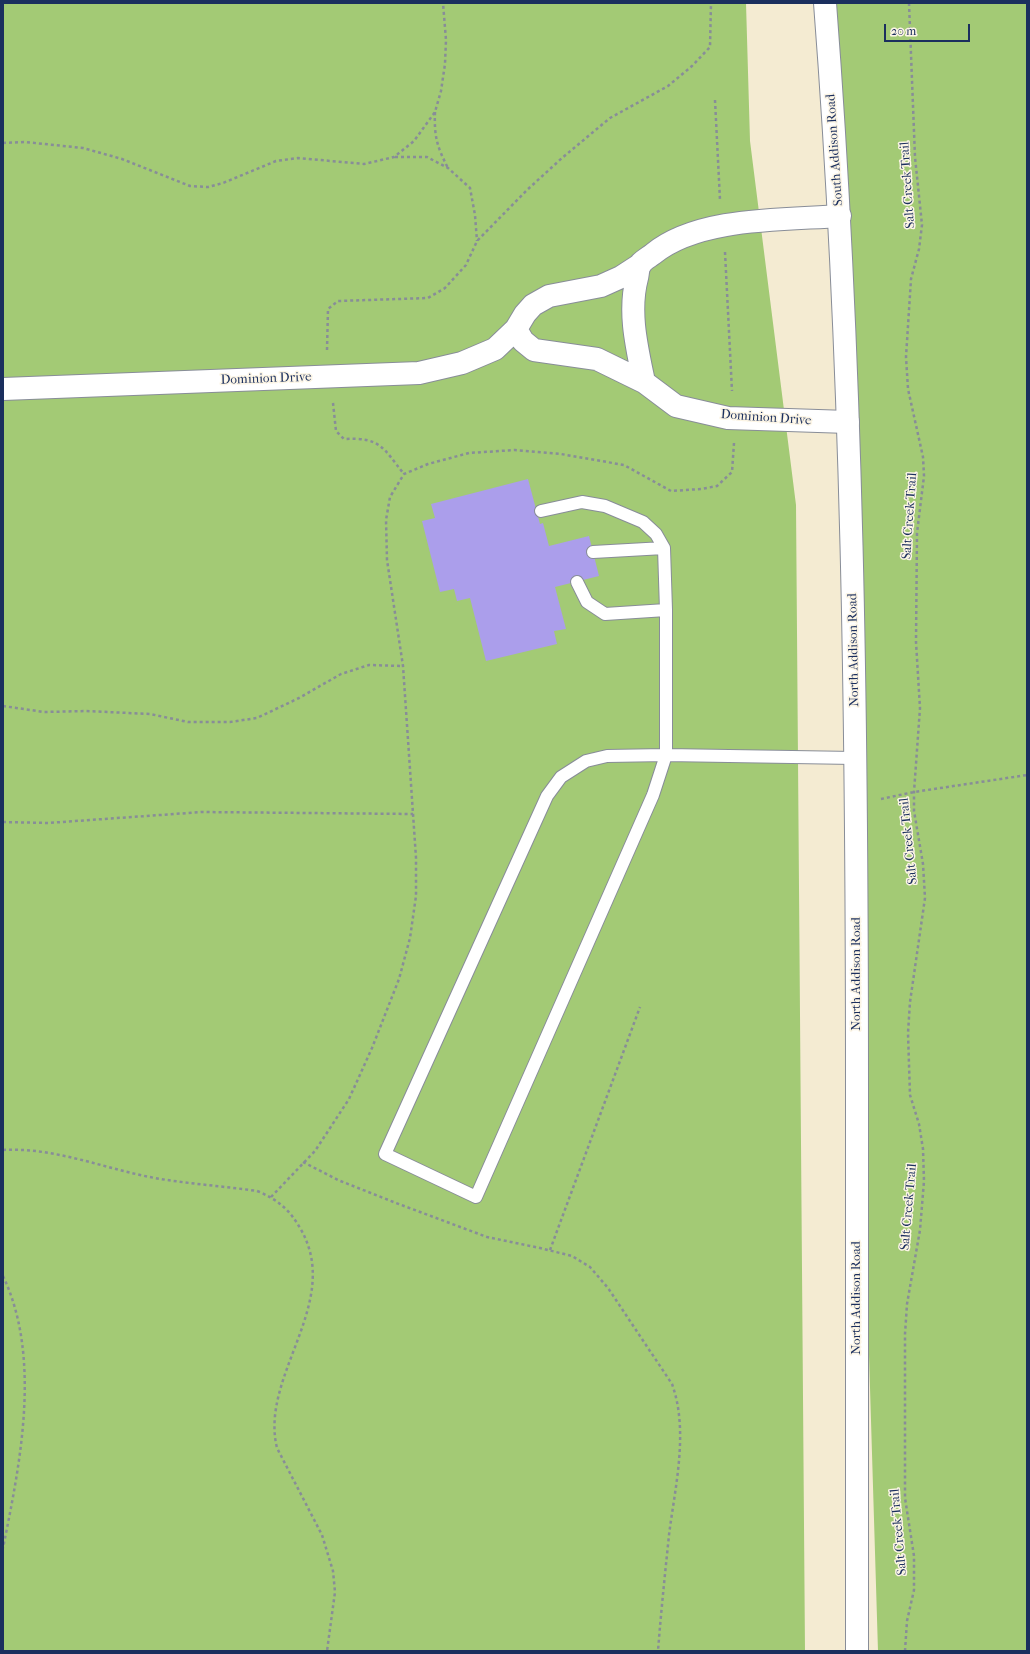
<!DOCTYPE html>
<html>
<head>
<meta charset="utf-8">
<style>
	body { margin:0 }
	#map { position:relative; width:1030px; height:1654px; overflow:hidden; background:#f4ebd2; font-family:"IM FELL French Canon",serif }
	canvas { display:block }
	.frame { position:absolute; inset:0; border:4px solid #1b2f5e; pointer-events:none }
	.scale { position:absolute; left:884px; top:24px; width:86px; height:18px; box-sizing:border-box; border:2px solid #1b2f5e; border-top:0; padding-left:5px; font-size:12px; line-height:14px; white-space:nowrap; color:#1b2f5e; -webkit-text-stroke:3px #fcf5e5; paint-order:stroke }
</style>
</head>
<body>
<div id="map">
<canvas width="1030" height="1654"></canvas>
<div class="frame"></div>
<div class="scale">20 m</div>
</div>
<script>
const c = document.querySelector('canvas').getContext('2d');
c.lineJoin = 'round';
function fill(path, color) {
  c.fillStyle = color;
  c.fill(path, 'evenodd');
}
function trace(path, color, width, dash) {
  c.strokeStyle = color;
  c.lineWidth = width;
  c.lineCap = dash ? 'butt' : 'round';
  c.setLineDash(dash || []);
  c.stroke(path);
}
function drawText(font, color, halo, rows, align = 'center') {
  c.font = font + ' "IM FELL French Canon",serif';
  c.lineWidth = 3;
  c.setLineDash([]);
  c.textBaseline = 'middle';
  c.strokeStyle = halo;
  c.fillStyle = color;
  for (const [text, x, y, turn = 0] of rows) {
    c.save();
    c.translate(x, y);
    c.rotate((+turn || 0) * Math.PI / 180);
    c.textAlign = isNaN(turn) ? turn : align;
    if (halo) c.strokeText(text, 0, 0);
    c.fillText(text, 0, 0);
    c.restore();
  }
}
const green = new Path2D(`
	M3,3H746L750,141L796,505L805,1651H3Z
	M828,3H1027V1651H878Z`);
const building = new Path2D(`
	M528,479L540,524L543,523L549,546L589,536L599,576L555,587L566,629L554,631L557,644L486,661L470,598L457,601L454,589L440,592L422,521L435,518L431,504Z`);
const path = new Path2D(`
	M715,100L720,200
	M435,112C434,136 437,147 448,168
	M3,143L25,142L83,148L122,159L190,186L208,187L223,183L276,161L298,158L364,164L394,157L414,141L435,112L441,91L445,64L446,40L443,3
	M395,157H427L448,168L470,188L475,215L477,241
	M725,252L732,391
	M327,350L328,309L338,301L428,298L445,288L466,265L477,241L527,190L562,158L610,118L668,86L692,66L710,47L711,3
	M333,403L336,431L344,439C381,437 383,448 404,474
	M3,706L44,712L86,711L150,714L188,722H230L257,718L299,698L341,674L369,665L403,666
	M881,799L914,792L1027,775
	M3,822L48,823L202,812L413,814
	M3,1150C55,1147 105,1169 155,1178C189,1184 223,1186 257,1191C277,1199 290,1210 300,1228C344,1302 259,1375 277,1448L322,1535L333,1571L335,1592L327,1651
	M303,1162L338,1180L396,1203L487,1237L540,1248L572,1256L590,1267L608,1288L672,1384C689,1431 675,1487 669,1535C665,1574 661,1612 658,1651
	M271,1197L315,1151L349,1099L372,1048L399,979L410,938L416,896V858L403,666L387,560L386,520L390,497L404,474L428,464L469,453L515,450L561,454L624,465L671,491L701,489L717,486L732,472L734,443
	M550,1250L640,1007
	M3,1276C42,1358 20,1464 3,1548
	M905,1651L907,1621L914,1590V1556L905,1498V1334L907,1304L920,1230L924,1181L923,1149L919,1124L910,1095L908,1033L910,1002L925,898L923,864L914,811V792L920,708L916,642L917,533L924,476L923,457L908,389L906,357L911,279L919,249L922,225L915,157L909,3`);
const service = new Path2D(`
	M541,511L582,502L605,506L643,522L656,534L664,548L666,610V755L653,795L476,1197L385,1154L547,796L561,777L586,761L607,756L666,755L855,758
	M593,552L664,548
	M577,582L587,602L605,614L666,610`);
const minor = new Path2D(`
	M516,329L523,341L534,350L597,359L644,382L676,406L728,418L848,422
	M644,382C637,348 628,312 637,278C638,274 638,267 641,263C644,260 649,257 653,254C698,217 783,220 840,216
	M3,389L419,373L462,363L495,349L516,329L525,314L533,305L549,296L601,286L621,277L641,264`);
const tertiary = new Path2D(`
	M825,3C853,365 857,725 857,1088C857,1275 857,1463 857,1651`);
const streetNames = [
	["South Addison Road",835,150,-94],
	["Salt Creek Trail",908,185,-94],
	["Dominion Drive",266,379,-2],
	["Dominion Drive",766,418,4],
	["Salt Creek Trail",910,516,-86],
	["North Addison Road",854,650,-91],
	["Salt Creek Trail",909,841,-96],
	["North Addison Road",857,974,-90],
	["Salt Creek Trail",909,1207,-85],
	["North Addison Road",857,1298,-90],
	["Salt Creek Trail",899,1532,-95]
];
fill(green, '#a3ca75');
fill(building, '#ab9eeb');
trace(service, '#888d98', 14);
trace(minor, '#888d98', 24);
trace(tertiary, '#888d98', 24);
trace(path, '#888d98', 2.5, [3, 3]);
trace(service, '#fff', 12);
trace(minor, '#fff', 22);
trace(tertiary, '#fff', 22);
drawText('13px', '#1b2f5e', '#fcf5e5', streetNames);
</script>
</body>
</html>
